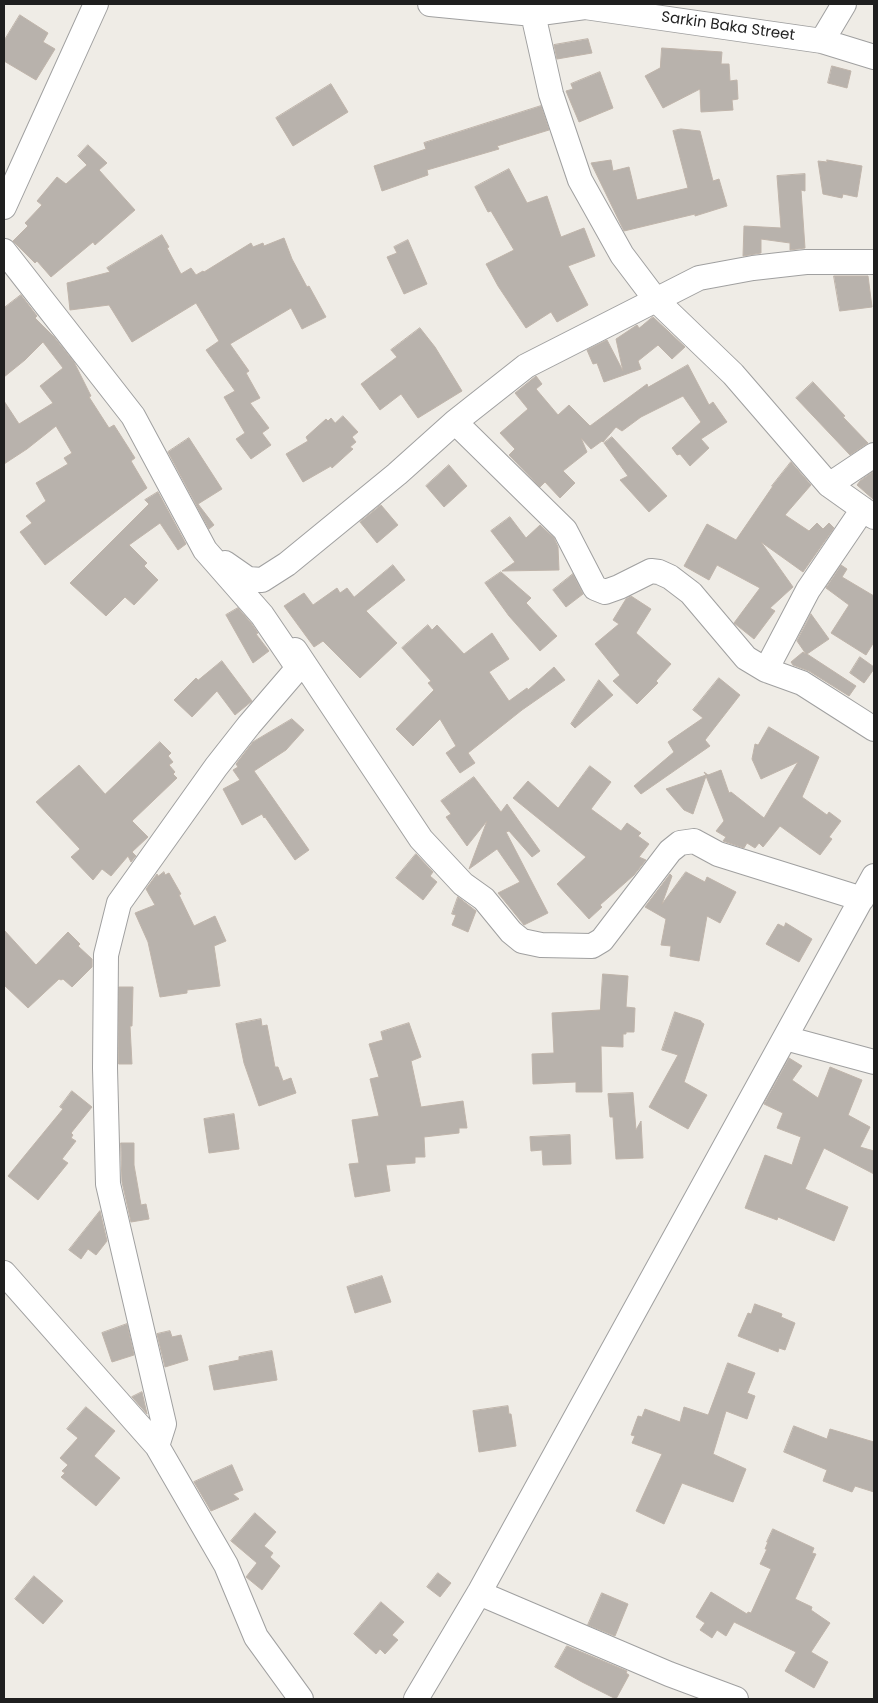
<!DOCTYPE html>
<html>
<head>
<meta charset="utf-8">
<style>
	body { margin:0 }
	#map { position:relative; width:878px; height:1703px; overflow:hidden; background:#efece6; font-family:Poppins,sans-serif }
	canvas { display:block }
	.frame { position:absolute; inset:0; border:5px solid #1f1f1f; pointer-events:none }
</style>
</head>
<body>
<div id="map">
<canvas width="878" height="1703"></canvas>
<div class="frame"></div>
</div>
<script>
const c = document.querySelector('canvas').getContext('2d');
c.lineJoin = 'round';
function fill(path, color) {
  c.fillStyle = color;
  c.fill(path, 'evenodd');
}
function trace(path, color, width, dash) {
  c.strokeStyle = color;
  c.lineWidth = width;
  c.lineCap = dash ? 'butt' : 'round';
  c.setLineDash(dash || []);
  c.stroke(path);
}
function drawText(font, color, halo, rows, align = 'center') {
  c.font = font + ' Poppins,sans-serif';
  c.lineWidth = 5;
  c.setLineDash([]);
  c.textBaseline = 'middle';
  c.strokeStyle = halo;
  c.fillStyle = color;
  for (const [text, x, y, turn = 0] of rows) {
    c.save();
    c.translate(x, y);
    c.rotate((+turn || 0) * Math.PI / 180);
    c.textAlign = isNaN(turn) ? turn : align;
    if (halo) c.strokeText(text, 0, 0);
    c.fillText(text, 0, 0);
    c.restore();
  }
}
const building = new Path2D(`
	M20,15L48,33L43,42L55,49L36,80L4,61V41Z
	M588,39L592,53L557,59L554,45Z
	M662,48L722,52L721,64H729L730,81L737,80L738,99L732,100L733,110L701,112L700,89L663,108L645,76L660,68Z
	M832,66L851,71L847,88L828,83Z
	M600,72L613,108L579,122L566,91L573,89L571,84Z
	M331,84L348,112L293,146L276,118Z
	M541,106L549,130L497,146L499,149L427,170L428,175L382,191L374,166L426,149L424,143Z
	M681,129L700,131L713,181L719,179L727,206L695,216V214L624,231L591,163L611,160L613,171L629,167L637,200L688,188L673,131Z
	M88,145L107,163L99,170L135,210L95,245L93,242L51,277L37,261L35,263L13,241L28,226L25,223L42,205L37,201L57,177L66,184L87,165L78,156Z
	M827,160L862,166L857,197L843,194L842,198L823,194L818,161L827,162Z
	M509,169L527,203L547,196L561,237L584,228L595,256L568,266L588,305L557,322L551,312L526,328L498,286L486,264L514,250L491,211L488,212L475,187Z
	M805,174V191L801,190L805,248L790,250V243L761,239V253L743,256L744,226L781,228L777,176Z
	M162,235L169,247L167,248L181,274L191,268L196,275L203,271L204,272L251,243L253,247L263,243L264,246L284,238L292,259L307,287L309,286L326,317L302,329L291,308L230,344L249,371L246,373L260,398L250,403L269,428L262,433L271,445L251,459L236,439L245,433L224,397L235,391L206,350L219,341L196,303L132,342L109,305L70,310L67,283L110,272L107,268Z
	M408,240L427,284L404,294L387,257L397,253L394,247Z
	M834,276H868L872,307L840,311Z
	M21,295L37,316L35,318L54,337L74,362L91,396L89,397L109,428L114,425L135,458L131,461L147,488L45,565L20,532L32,523L26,516L46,501L36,483L68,464L64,458L72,453L56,426L27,449L4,464V401L19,424L53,403L40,386L63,368L43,342L25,360L4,377V308Z
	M653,317L685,347L672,359L658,345L638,361L641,369L604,382L597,363L593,364L587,350L607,340L623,371L616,339L637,325L639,328Z
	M420,328L435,347L462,391L418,418L401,394L380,410L361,384L397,357L391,350Z
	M688,365L709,405L713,402L727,422L701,439L709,448L690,466L680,454L677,455L672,448L701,422L683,396L641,417L622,431L616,427L603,442L602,441L591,449L581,438L587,452L563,471L575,483L560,498L545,482L540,487L509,455L515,449L500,433L528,409L515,393L536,376L542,384L536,389L558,415L569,405L590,426L647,384L648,387Z
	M813,382L845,416L843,417L868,443L850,455L796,398Z
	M343,416L358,432L352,437L356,442L350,447L353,449L332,468L331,466L303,482L286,454L308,441L306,437L326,419L328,421L331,418L335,423Z
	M612,437L667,496L649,512L620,480L628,476L604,443Z
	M189,438L222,489L198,504L214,525L209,529L168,452Z
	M791,462L811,485L785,515L809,531L817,523L823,529L829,523L834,528L803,572L761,542L793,587L770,608L775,611L754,639L734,623L760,588L717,565L709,580L684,566L707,524L736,540L773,486H772Z
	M449,465L467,486L444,507L426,486Z
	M874,471V500L857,485L860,481Z
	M158,492L186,544L178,550L160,523L129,545L147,563L144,566L158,580L134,605L125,597L106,616L70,583L149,504L145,500Z
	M381,505L398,525L377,543L360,522Z
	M510,517L526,538L540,525L554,538L558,547L559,570L502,571L515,562L491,531Z
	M393,565L405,580L366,611L397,643L360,678L323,641L314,647L284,606L304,593L313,605L337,588L340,593L347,588L354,597Z
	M841,565L847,569L842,577L874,596V642L866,655L831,633L849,605L826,588Z
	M501,572L531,598L526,603L557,636L540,651L509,616L485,583Z
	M573,574L583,594L566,607L553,590Z
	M631,596L651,609L636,633L671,664L656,681L658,683L637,704L613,681L620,675L595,644L619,624L613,620L626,599Z
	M238,608L251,623L258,633L256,634L269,651L253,663L226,615Z
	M811,614L829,639L807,654L856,686L849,696L809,671L793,665L791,662L803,652L806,654L797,641Z
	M428,625L432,630L437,625L464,654L492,633L509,659L489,672L509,701L527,688L528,690L554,667L565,680L522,710L468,753L475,763L460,773L446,753L456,746L440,719L413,746L396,729L434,690L428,683L431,681L402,648Z
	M860,657L874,667V669L864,683L850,673Z
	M222,661L252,701L235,715L217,691L192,717L174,700L196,678L198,680Z
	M719,678L740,695L705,740L710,746L641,794L634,786L674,752L668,742L703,718L693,710Z
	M599,680L613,695L575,728L571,724Z
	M292,719L304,730L286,750L254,771L309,850L295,860L265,817L264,818L262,814L242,825L223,789L240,780L233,770L238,767L236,764L253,742Z
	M769,727L819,757L802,797L827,815L829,812L841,821L829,837L832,839L820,855L780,826L763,847L759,843L755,848L747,843L744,848L723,841L726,837L716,831L724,821L706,776L693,814L684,810L666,789L706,775L704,772L708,775L721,770L729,793L731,792L764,818L798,762L761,779L752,759L755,744L758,745Z
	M160,742L171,753L168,756L173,762L169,765L175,772L173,774L177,778L132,821L148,837L132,852L136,856L131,862L128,856L111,876L102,869L93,880L71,857L80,849L36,802L79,765L105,794Z
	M590,766L611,782L591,809L621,831L627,823L641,833L638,836L649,844L639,857L646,860L634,875L600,905L602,907L589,919L557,884L586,857L513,798L528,781L558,808Z
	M474,777L501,812L507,804L540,851L532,857L509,831L506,832L548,913L524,925L498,893L520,882L497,849L469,869L487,821L467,846L446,817L451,814L441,801Z
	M416,854L433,872L430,876L437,882L423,900L396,878Z
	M164,872L165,875L169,873L181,894L179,895L194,926L215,916L226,941L214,946L220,986L187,990V993L160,997L148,942L135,913L155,905L146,889L157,874L158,876Z
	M686,872L705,882L707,877L736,892L720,923L707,916L699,961L670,956L671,946L661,945L666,919L645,907L670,874L672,876L662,904Z
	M458,897L476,911L468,932L452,925L456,915L452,914Z
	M786,923L812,939L799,962L766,944L778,924L784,927Z
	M4,930L36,965L68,932L80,944L78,946L92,959V967L72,987L63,979L61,980L59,979L28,1008L4,985Z
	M603,974L628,976L626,1007L635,1008L634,1032H626V1034H623V1047L601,1046L602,1092H576V1082L533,1084L532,1054L554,1053L552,1013L600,1010Z
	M119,987H133L132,1026H130L132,1064H119Z
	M675,1012L701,1021V1022L704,1024L684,1082L707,1095L688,1129L649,1107L678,1055L662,1050Z
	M261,1019L262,1026L267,1025L275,1067H278L283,1081L291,1078L296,1093L259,1106L244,1063L236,1024Z
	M409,1023L421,1057L411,1061L421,1107L463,1101L467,1128H459V1133L424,1137L425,1157H415V1163L386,1165L390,1191L355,1197L349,1164L359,1163L352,1120L379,1116L370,1079L379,1077L369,1044L383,1040L381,1032Z
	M789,1058L802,1066L792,1080L818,1098L830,1067L862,1080L848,1115L870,1127L860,1147L874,1151V1174L824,1148L805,1189L848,1207L834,1241L778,1217L777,1220L745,1208L765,1155L792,1165L801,1137L777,1128L783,1113L764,1104Z
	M72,1091L92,1107L71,1133L73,1135L71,1138L76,1141L62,1159L68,1163L38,1200L8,1176L63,1109L60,1107Z
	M633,1093L636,1130L641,1121L643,1158L616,1159L613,1117H610L608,1094Z
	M234,1114L239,1149L209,1153L204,1119Z
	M570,1135L571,1164L543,1165L542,1150L531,1151L530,1137Z
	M121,1143H134V1165L141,1205L146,1204L149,1219L131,1222L122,1182Z
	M100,1211L107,1241L96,1255L88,1249L81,1259L69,1250Z
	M382,1276L391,1302L355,1313L347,1287Z
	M755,1304L782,1314L781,1317L795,1323L785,1350L779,1348L778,1352L738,1336L748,1313L751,1314Z
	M127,1324L134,1355L112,1362L102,1333Z
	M170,1331L172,1337L181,1335L188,1360L165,1367L157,1334Z
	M272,1351L277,1380L214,1390L209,1366L239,1360V1357Z
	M728,1363L755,1373L747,1393L755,1396L747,1419L726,1411L713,1454L746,1469L733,1502L682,1483L664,1524L636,1511L662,1454L632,1443L635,1436L631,1435L638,1416L642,1417L645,1409L680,1422L684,1407L708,1415Z
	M142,1392L147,1414L132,1397Z
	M508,1406L509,1414H511L516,1446L479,1452L473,1411Z
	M86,1407L115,1431L94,1456L120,1478L96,1506L61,1477L65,1473L62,1471L68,1465L60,1458L78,1438L67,1429Z
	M794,1426L827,1439L830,1429L874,1442V1492L855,1486L852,1492L823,1481L827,1470L784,1452Z
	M232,1465L243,1490L233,1494L239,1499L211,1511L194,1482Z
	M255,1513L276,1532L264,1546L273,1553L270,1557L280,1566L262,1590L246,1577L257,1563L231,1541Z
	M773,1529L814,1548L812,1553L816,1554L795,1599L812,1607L811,1610L830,1623L811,1652L828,1662L814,1688L785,1671L796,1652L734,1622L726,1636L717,1630L712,1638L700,1630L705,1623L696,1617L711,1592L747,1614L748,1612L751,1613L771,1569L760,1564L767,1549H765L768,1542H767Z
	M438,1573L451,1583L440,1597L427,1587Z
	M34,1576L63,1601L43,1624L15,1599Z
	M602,1593L628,1604L615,1636L588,1625Z
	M381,1602L404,1622L392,1635L398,1640L385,1654L380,1649L376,1654L354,1634Z
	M567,1646L627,1671L626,1673L629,1675L616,1699L582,1682L555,1667Z`);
const minor = new Path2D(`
	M430,4L533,14L585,7L822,41L874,57
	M533,14L551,94L580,180L622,255L656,300L733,374L829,485L874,517
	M822,41L844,4
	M4,207L96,4
	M4,251L133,416L205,550L262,615L298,668L249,725L216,767L119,903L106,955L105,1068L108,1184L164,1424L157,1446
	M455,422L565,530L595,588L605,592L619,587L651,571L659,572L670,577L691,593L746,658L766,670L802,683L874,729
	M829,485L874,455
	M225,563L248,579L262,580L287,564L397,474L455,422L526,366L699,278L753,268L806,262H874
	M295,650L421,839L463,884L484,899L511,932L522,941L541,945L592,946L602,940L670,851L680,843L694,841L718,854L862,899
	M766,670L808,590L863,509
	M785,1038L874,1062
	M4,1273L157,1446L226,1565L256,1637L301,1699
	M479,1593L669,1674L736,1699
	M416,1699L479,1593L874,876`);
const streetNames = [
	["Sarkin Baka Street",728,27,8]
];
fill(building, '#b8b2ac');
trace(building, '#bfb4aa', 1);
trace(minor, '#a0a0a0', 26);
trace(minor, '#fff', 24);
drawText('15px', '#1f1f1f', '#fff', streetNames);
</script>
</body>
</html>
